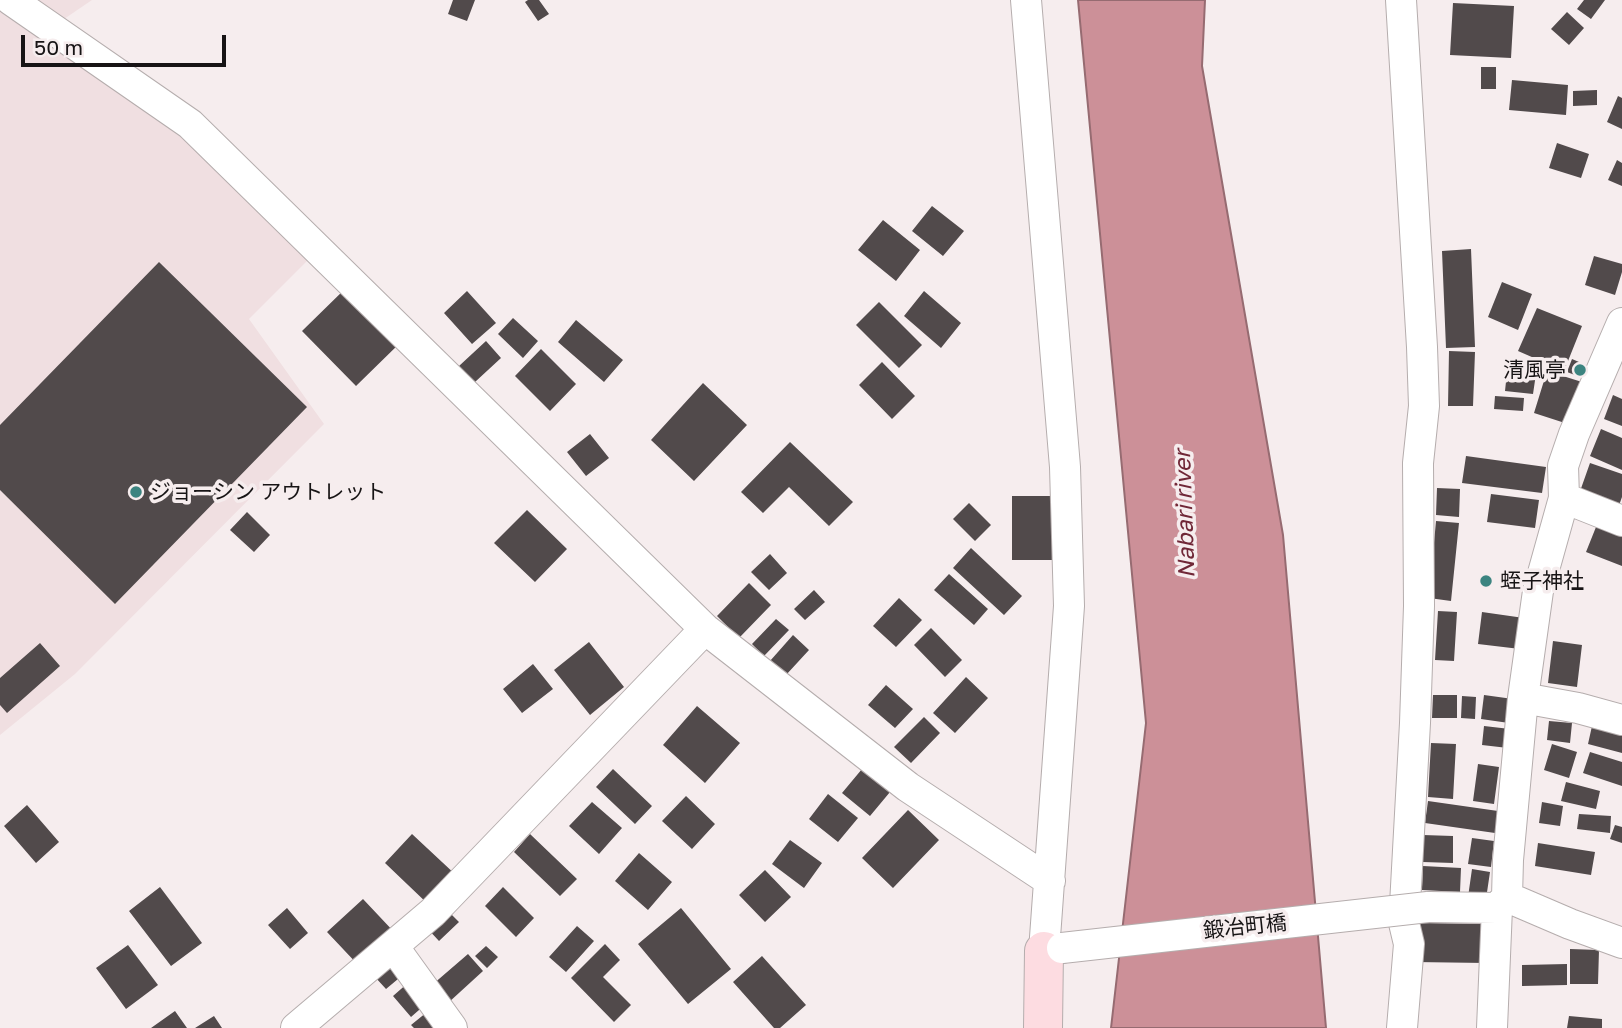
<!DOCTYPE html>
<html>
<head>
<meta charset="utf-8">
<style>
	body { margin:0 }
	#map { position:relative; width:1622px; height:1028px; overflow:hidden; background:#f6edee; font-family:"Golos Text",sans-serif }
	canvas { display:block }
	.scale { position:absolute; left:21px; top:35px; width:205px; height:32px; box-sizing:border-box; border:4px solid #171415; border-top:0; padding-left:9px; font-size:21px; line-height:24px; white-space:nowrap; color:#171415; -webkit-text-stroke:5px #f6edee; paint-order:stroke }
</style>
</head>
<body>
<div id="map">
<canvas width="1622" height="1028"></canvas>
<div class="scale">50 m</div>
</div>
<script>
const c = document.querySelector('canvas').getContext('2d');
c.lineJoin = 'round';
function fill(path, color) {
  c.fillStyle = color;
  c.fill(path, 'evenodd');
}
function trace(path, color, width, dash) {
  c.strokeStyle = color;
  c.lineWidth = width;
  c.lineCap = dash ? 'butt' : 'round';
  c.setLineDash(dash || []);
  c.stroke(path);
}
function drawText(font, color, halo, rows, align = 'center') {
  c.font = font + ' "Golos Text","Noto Sans JP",sans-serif';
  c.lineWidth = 7;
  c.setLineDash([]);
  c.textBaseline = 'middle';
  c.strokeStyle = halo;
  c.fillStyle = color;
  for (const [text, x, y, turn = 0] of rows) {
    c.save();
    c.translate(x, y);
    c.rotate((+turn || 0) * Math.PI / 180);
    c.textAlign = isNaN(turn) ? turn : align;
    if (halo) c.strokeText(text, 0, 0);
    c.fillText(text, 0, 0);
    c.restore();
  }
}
const built = new Path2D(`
	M0,0H92L42,34L184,134L312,256L249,319L324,424L75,674L0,735Z`);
const water = new Path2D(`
	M1078,0H1205L1202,66L1283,535L1326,1028H1111L1146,723Z`);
const building = new Path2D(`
	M453,0H475L467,21L448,14Z
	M528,0H539L549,14L538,21L525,2Z
	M1584,0H1605L1591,19L1577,9Z
	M1453,3L1514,6L1511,58L1450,55Z
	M1567,12L1584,28L1569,45L1551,29Z
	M1481,67H1496V89H1481Z
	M1512,80L1568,85L1566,115L1509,110Z
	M1597,90V105L1573,106V91Z
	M1618,96L1622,98V129L1607,122Z
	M1557,143L1589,154L1581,178L1549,168Z
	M1617,160L1622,163V186L1608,180Z
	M932,206L964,231L943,256L912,231Z
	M883,220L920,250L896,281L858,250Z
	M1471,249L1475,347L1446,348L1442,251Z
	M1594,256L1622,264V272L1615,295L1585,285Z
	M159,262L307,407L115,604L0,490V425Z
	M1502,282L1532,294L1518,330L1488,317Z
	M348,286L402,341L356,386L302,331Z
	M467,291L496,323L472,344L444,313Z
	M924,291L961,323L941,348L904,316Z
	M879,302L922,345L899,368L856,325Z
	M1537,308L1582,326L1564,371L1518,351Z
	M513,318L538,341L523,358L498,334Z
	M576,320L623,360L604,382L558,342Z
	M486,341L501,358L475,382L459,366Z
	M541,349L576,384L550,411L515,376Z
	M1449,351L1475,352L1473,406H1448Z
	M1572,359L1593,368L1588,380L1567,372Z
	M882,362L915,396L892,419L859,385Z
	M1508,363L1537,367L1533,394L1505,391Z
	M1547,371L1582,382L1568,424L1534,413Z
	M703,383L747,425L694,481L651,440Z
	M1613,395L1622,399V426L1604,419Z
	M1495,396L1524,398L1523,411L1494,409Z
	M1601,429L1622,438V470L1590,456Z
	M590,434L609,458L586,476L567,452Z
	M790,442L853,502L829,526L789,487L763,513L741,492Z
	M1466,456L1546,467L1542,493L1462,483Z
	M1590,463L1622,474V497L1617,511L1578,497Z
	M1437,488L1460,489L1459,517L1436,515Z
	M1491,494L1539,500L1535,528L1487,522Z
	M1012,496H1054V560H1012Z
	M969,503L991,525L975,541L953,519Z
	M527,510L567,549L535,582L494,543Z
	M247,512L270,535L254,552L230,530Z
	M1436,521L1459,523L1451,601L1429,598Z
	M1596,527L1622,537V566L1586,552Z
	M971,548L1022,596L1004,615L953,568Z
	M770,554L787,573L769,590L751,572Z
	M949,574L988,609L974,625L934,590Z
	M749,583L771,605L739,638L717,616Z
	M814,590L825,602L805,620L794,609Z
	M899,598L922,620L896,647L873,626Z
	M1438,611L1457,612L1454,661L1435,660Z
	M1482,612L1524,618L1520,649L1478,644Z
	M776,619L789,630L764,656L752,644Z
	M931,628L962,660L945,677L914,645Z
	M793,635L809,650L786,675L770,661Z
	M1553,641L1582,645L1577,687L1548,683Z
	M589,642L624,687L590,715L554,670Z
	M40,643L60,666L7,713L0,705V678Z
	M533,664L553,689L522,713L503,689Z
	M966,677L988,698L955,733L933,713Z
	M886,685L913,709L895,728L868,705Z
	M1433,695H1457V718H1432Z
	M1484,695L1513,699L1509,723L1481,719Z
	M1462,696L1476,697L1475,719L1461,718Z
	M697,706L740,743L705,783L663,745Z
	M924,717L940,733L911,763L894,747Z
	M1549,721L1572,723L1570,743L1547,740Z
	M1484,726L1510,729L1508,748L1482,745Z
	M1592,726L1622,733V753L1588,744Z
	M1431,743L1456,744L1453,799L1428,797Z
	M1552,744L1577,752L1569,778L1544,770Z
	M1590,752L1622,762V786L1583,773Z
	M1478,764L1499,767L1494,804L1473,801Z
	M613,769L652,806L635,824L596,787Z
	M862,769L890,792L870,816L842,793Z
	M1566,782L1600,791L1596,809L1561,801Z
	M828,794L858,818L838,842L809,819Z
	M686,796L715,824L692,849L662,821Z
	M1428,801L1498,811L1495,833L1425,823Z
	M592,802L622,828L599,854L569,826Z
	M1542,802L1563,806L1560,826L1539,823Z
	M27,805L59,842L36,863L4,826Z
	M908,810L939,840L893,888L862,858Z
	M1579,814L1611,816L1610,833L1577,829Z
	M1615,825L1622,827V843L1610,839Z
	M412,834L457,876L430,906L385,863Z
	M530,834L577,879L560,896L514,852Z
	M1423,835L1453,836V863L1423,862Z
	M1472,838L1494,841L1491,867L1468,864Z
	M790,840L822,863L804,888L772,864Z
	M1538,843L1595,852L1591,875L1535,866Z
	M639,853L672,882L648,910L615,881Z
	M1423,866L1461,868L1460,892L1422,890Z
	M1472,869L1490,872L1486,899L1468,897Z
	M765,870L791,897L765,922L739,895Z
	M160,887L202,943L171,966L129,911Z
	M503,887L534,918L516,937L485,906Z
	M363,899L395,933L360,967L327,932Z
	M287,908L308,933L290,949L268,925Z
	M681,908L731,969L688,1004L638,944Z
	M446,909L459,922L439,941L426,927Z
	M1414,923L1486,924V963L1414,962Z
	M577,926L594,941L566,972L549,957Z
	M605,944L620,960L603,977L631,1005L614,1022L571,978Z
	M128,945L158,985L126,1009L96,968Z
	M486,946L498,957L487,968L475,956Z
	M1570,949L1599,950L1598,984H1570Z
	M468,954L483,971L448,1003L432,985Z
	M762,956L806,1005L780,1028H774L733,982Z
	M393,961L404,974L386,989L375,977Z
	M1567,964V985L1522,986V965Z
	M409,982L427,1003L411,1017L393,996Z
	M432,1008L435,1028H414L411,1025Z
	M175,1011L187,1028H151Z
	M214,1016L222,1028H195Z
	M1569,1016L1602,1019V1028H1567Z`);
const street = new Path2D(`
	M11,0L190,124L705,629L908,787L1050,881
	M1026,0L1065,467L1069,606L1044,951L1062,948
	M1401,0L1422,347L1424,406L1418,463L1419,606L1415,723L1404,923L1409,944L1402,1028
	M1564,498L1622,521
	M1523,698L1578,708L1622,720
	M1507,897L1570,924L1622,943
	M1428,907L1497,908
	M393,946L452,1028
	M296,1028L433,912L705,629
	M1492,1028L1497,908L1507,897L1508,860L1523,698L1538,591L1564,498L1563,466L1574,434L1622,323`);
const secondary = new Path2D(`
	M1043,1028L1044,951`);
const streetBridge = new Path2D(`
	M1062,948L1428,907`);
const markers = [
	[1580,370,7,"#3c8480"],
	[136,492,7,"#3c8480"],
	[1486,581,7,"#3c8480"]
];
const poiNames = [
	["清風亭",1566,370,"right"],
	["ジョーシン アウトレット",150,492],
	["蛭子神社",1500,581]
];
const streetNames = [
	["鍛冶町橋",1245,927,-6]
];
const waterNames = [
	["Nabari river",1185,514,-92]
];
fill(built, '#f0dfe1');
fill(water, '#cc9098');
trace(water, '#966b71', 2);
fill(building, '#514a4b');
trace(street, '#b5adad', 32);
trace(secondary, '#b5adad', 40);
trace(street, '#fff', 30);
trace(secondary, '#fddce1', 38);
trace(streetBridge, '#b5adad', 32, []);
trace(streetBridge, '#fff', 30);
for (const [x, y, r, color] of markers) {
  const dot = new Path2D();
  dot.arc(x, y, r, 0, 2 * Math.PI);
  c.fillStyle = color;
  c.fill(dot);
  trace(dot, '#f6edee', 2.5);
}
drawText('21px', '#171415', '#f6edee', poiNames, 'left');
drawText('21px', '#171415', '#f6edee', streetNames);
drawText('italic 23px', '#702737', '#f6edee', waterNames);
</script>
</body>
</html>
